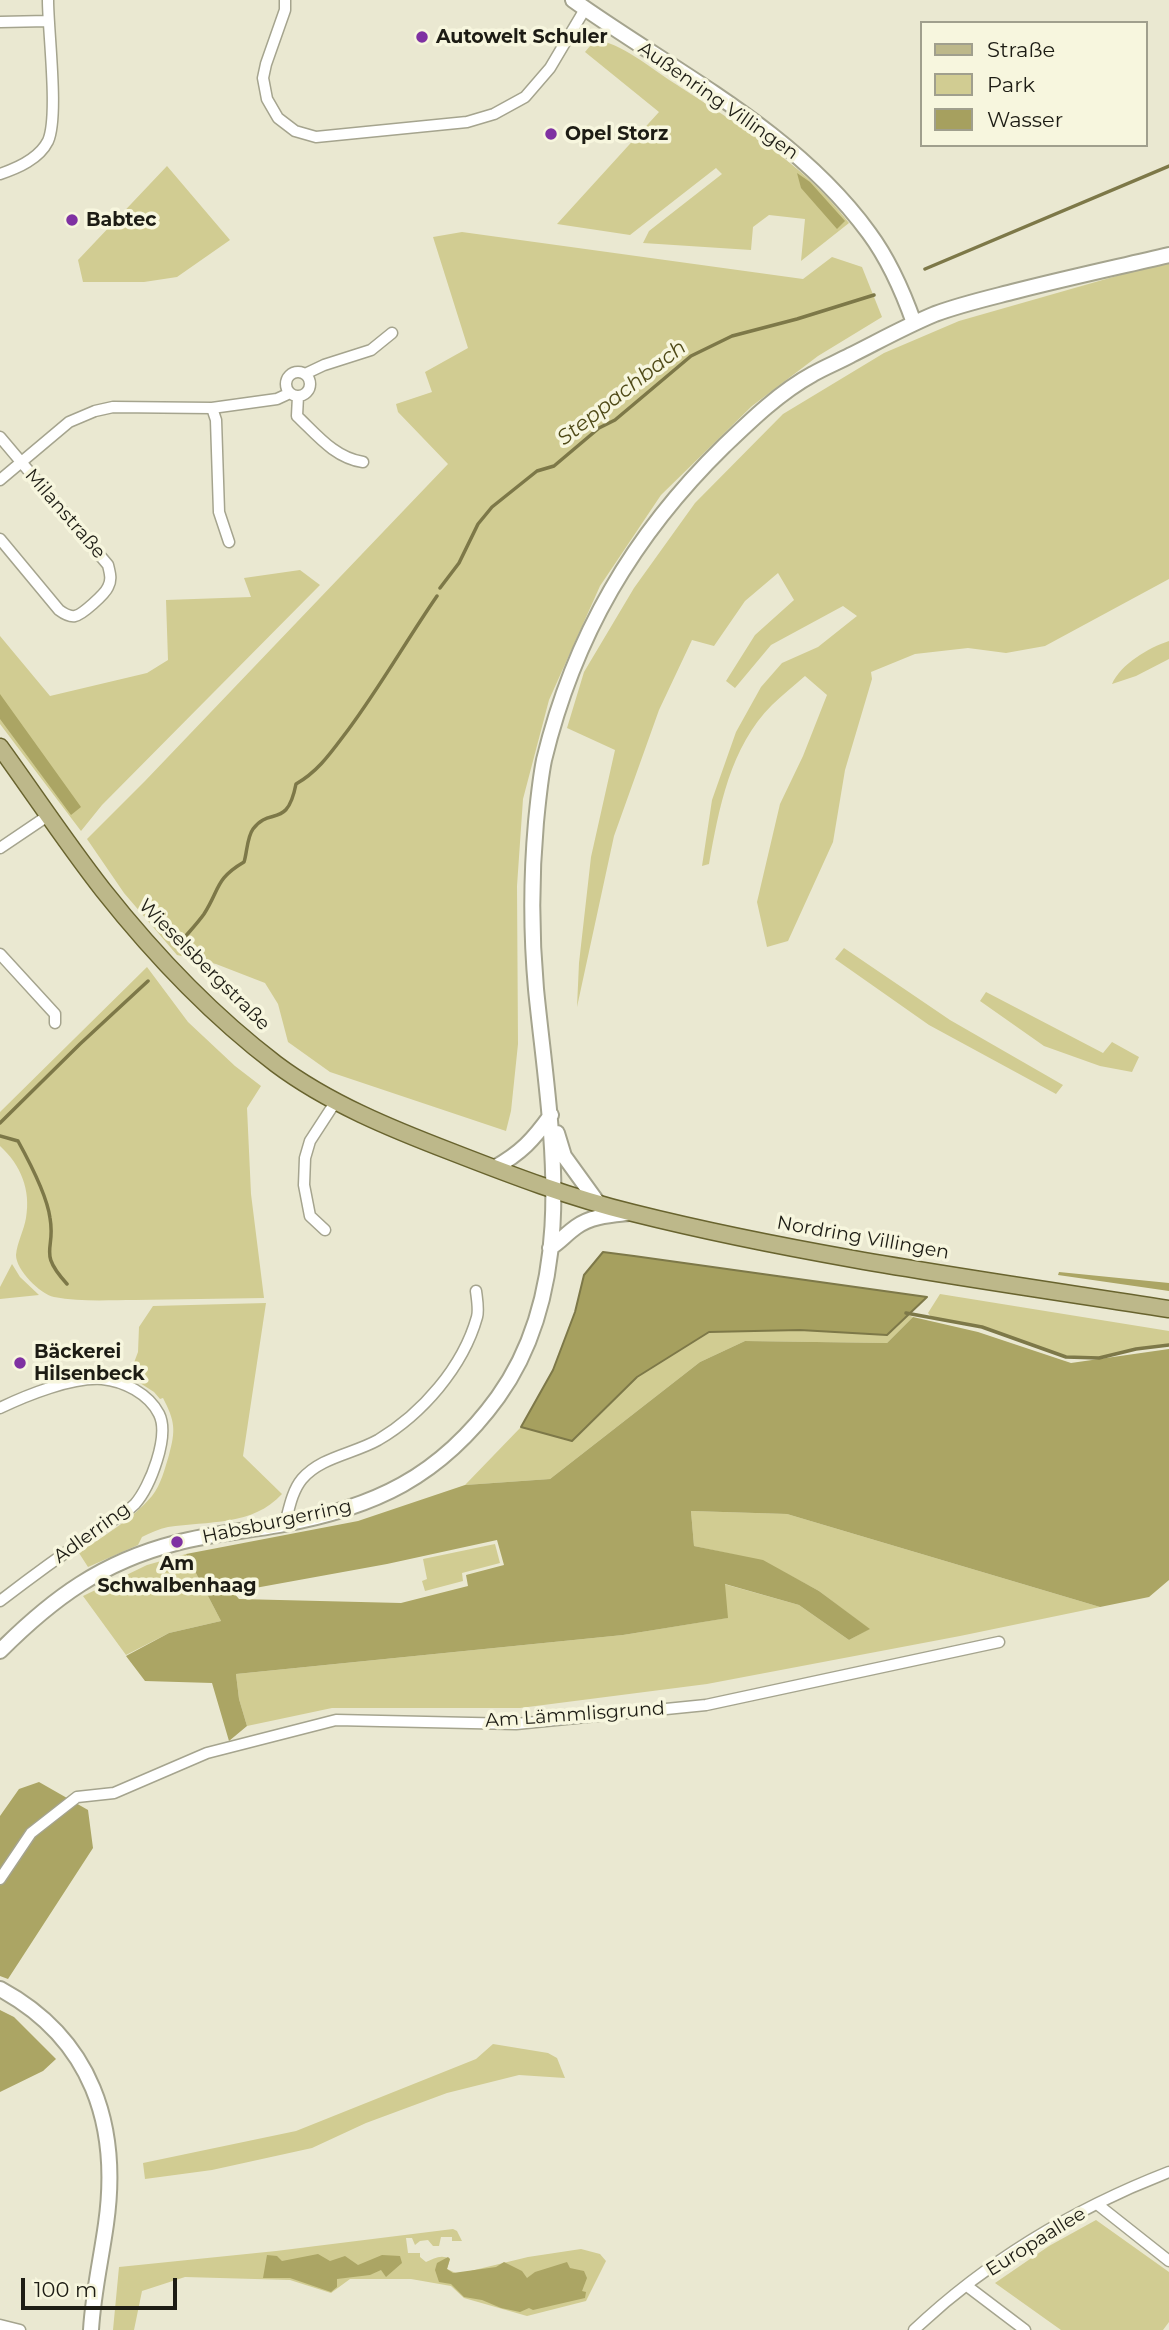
<!DOCTYPE html>
<html>
<head>
<meta charset="utf-8">
<style>
	body { margin:0 }
	#map { position:relative; width:1169px; height:2330px; overflow:hidden; background:#eae8d1; font-family:Montserrat,sans-serif }
	canvas { display:block }
	.legend { position:absolute; left:920px; top:21px; width:228px; height:126px; box-sizing:border-box; background:#f7f6de; border:2px solid #a09f8d; margin:0; padding:9px 12px; list-style:none; font-size:21px; color:#1d1c14 }
	.legend li { display:flex; align-items:center; gap:14px; height:35px }
	.legend b { width:35px; border:2px solid #a09f8d }
	.scale { position:absolute; left:21px; top:2278px; width:156px; height:32px; box-sizing:border-box; border:4px solid #1d1c14; border-top:0; padding-left:9px; font-size:21px; line-height:24px; white-space:nowrap; color:#1d1c14; -webkit-text-stroke:5px #f7f6de; paint-order:stroke }
</style>
</head>
<body>
<div id="map">
<canvas width="1169" height="2330"></canvas>
<ul class="legend">
<li><b style="height:9px;background:#bdb88a"></b>Straße</li>
<li><b style="height:19px;background:#d1cc92"></b>Park</li>
<li><b style="height:19px;background:#a6a05f"></b>Wasser</li>
</ul>
<div class="scale">100 m</div>
</div>
<script>
const c = document.querySelector('canvas').getContext('2d');
c.lineJoin = 'round';
function fill(path, color) {
  c.fillStyle = color;
  c.fill(path, 'evenodd');
}
function trace(path, color, width, dash) {
  c.strokeStyle = color;
  c.lineWidth = width;
  c.lineCap = dash ? 'butt' : 'round';
  c.setLineDash(dash || []);
  c.stroke(path);
}
function drawText(font, color, halo, rows, align = 'center') {
  c.font = font + ' Montserrat,sans-serif';
  c.lineWidth = 7;
  c.setLineDash([]);
  c.textBaseline = 'middle';
  c.strokeStyle = halo;
  c.fillStyle = color;
  for (const [text, x, y, turn = 0] of rows) {
    c.save();
    c.translate(x, y);
    c.rotate((+turn || 0) * Math.PI / 180);
    c.textAlign = isNaN(turn) ? turn : align;
    if (halo) c.strokeText(text, 0, 0);
    c.fillText(text, 0, 0);
    c.restore();
  }
}
const green = new Path2D(`
	M595,40C620,42 652,69 674,83C735,123 804,163 849,223L801,261L805,219L769,215L753,227L751,250L643,243L649,231L722,174L716,168L630,235L557,224L659,112L585,52Z
	M167,166L230,240L177,277L144,282H83L78,260Z
	M462,232L803,279L832,257L862,267L882,317L818,356L752,406L661,495L600,586L549,700L523,799L517,886L518,1044L511,1111L506,1131L330,1072L288,1042L278,1004L265,983L216,964L177,955L124,893L87,839L145,781L448,464L398,412L396,404L432,392L425,372L468,348L433,237Z
	M1169,261V579L1045,646L1006,653L968,648L915,654L871,672L872,679L845,770L833,842L788,941L767,947L757,902L780,804L803,756L827,695L805,676C794,686 782,695 772,705C730,747 719,808 709,864L702,866L712,800L736,732L761,687L782,663L818,647L857,616L843,606L771,645L735,688L726,681L755,635L794,600L778,573L745,601L714,646L692,640L659,710L614,836L577,1007L579,963L591,857L615,750L567,728L584,672L634,588L695,503L783,414L884,353L959,321Z
	M300,570L320,585L102,805L81,831L0,724V636L50,696L147,673L168,660L166,600L251,597L244,578Z
	M1169,641V659L1136,676L1112,684C1121,664 1148,648 1169,641Z
	M844,948L950,1020L1063,1085L1056,1094L929,1025L835,959Z
	M147,967L188,1022L235,1066L261,1086L247,1108L251,1194L264,1298C221,1299 178,1299 135,1300C109,1300 80,1302 54,1297C40,1294 16,1270 16,1255C17,1243 24,1230 26,1218C31,1190 21,1165 0,1146V1112Z
	M986,992L1103,1053L1112,1042L1139,1057L1132,1072L1100,1066L1044,1046L980,1001Z
	M12,1264L20,1277L39,1295L0,1299V1287Z
	M940,1294L1169,1331V1345L1136,1349L1099,1358L1066,1357L982,1327L932,1318L928,1313Z
	M266,1303L243,1456L282,1494C253,1526 208,1521 168,1527C159,1529 150,1533 142,1537L138,1545L88,1567L79,1553C103,1536 133,1519 152,1496C161,1485 165,1468 169,1455C176,1430 175,1421 163,1398L160,1399L154,1392L129,1376L138,1352L139,1327L153,1306Z
	M908,1315L913,1317L887,1343L745,1341L700,1362L550,1479L465,1485L521,1427L573,1441L637,1377L709,1332L800,1330L887,1335Z
	M691,1511L787,1514L1100,1607L960,1636L707,1684L520,1708H332L247,1726L239,1699L236,1674L623,1635L727,1618L724,1584L799,1605L849,1640L869,1629L819,1591L763,1561L694,1546Z
	M495,1544L500,1563L462,1573L463,1581L425,1591L422,1581L427,1579L423,1559Z
	M186,1554L221,1621L169,1633L126,1655L83,1596L147,1565Z
	M493,2044L548,2053L557,2058L565,2078L519,2075L447,2093L366,2123L312,2148L212,2170L145,2179L143,2163L296,2131L476,2059Z
	M1096,2220L1169,2272V2322L1163,2330H1061L995,2283L1049,2246Z
	M453,2229L457,2231L462,2241H452V2237H441L439,2246H433L428,2240L420,2241L415,2245L412,2238H406L408,2253H420V2257L426,2262C434,2258 442,2254 450,2259L447,2269L458,2274L528,2257L581,2249L600,2254L606,2261L586,2301L527,2316L464,2298L451,2286L411,2279H350L331,2293L290,2280L185,2277L142,2291L134,2330H113L119,2267L276,2251Z`);
const forest = new Path2D(`
	M797,173L810,182L845,221L837,229L801,188Z
	M0,694L81,807L71,815L0,719Z
	M1059,1272L1169,1283V1291L1058,1275Z
	M913,1317L978,1332L1071,1363L1169,1349V1580L1149,1597L1100,1607L787,1514L691,1511L694,1546L763,1560L819,1591L870,1629L849,1640L799,1605L725,1584L728,1618L623,1635L236,1674L239,1699L247,1726L229,1741L212,1683L145,1681L126,1656L169,1633L221,1621L186,1554L358,1521L465,1485L550,1479L700,1362L745,1341L887,1343ZM497,1540L504,1565L466,1575L468,1586L401,1603L239,1599L233,1592L387,1564Z
	M39,1782L88,1810L93,1848L8,1979L0,1976V1816L19,1789Z
	M0,2010L14,2017L56,2059L43,2071L0,2092Z
	M318,2254L330,2261L345,2256L358,2265L382,2255L400,2256L402,2263L386,2277L381,2270L370,2275L337,2279V2287L331,2292L290,2278H263L267,2255L277,2256L282,2261Z
	M448,2257L450,2259L447,2269L453,2273L496,2267L504,2262L522,2271L527,2278L535,2272L567,2262L570,2268L584,2271L587,2278L582,2291L586,2292L585,2298L533,2310L529,2308L520,2312L501,2308L482,2300L464,2297L451,2284L439,2282L435,2270L437,2263Z`);
const water = new Path2D(`
	M603,1252L634,1256L927,1297L887,1335L800,1330L709,1332L637,1377L572,1441L521,1427L553,1370L575,1312L584,1275Z`);
const stream = new Path2D(`
	M925,269L1169,166
	M440,588L459,563L478,524L492,507L537,471L554,466L599,428L615,420L691,356L732,336L797,319L874,295
	M179,944C187,934 197,924 204,914C220,889 215,879 244,862C247,853 247,837 253,829C270,806 287,830 296,784C319,771 332,751 348,730C380,687 406,641 437,596
	M0,1123L80,1044L148,981
	M0,1136L18,1141C29,1161 47,1195 50,1218C56,1251 37,1251 67,1284
	M906,1313L982,1327L1066,1357L1099,1358L1136,1349L1169,1345`);
const street = new Path2D(`
	M285,0V10L266,64L263,78L267,99L278,118L295,131L316,137L467,122L494,114L525,97L550,68L585,9
	M0,22L48,21
	M0,174C18,168 39,159 48,141C59,116 48,32 48,0
	M286 384a12 12 0 1 1 24 0a12 12 0 1 1-24 0Z
	M305,374L324,365L371,350L392,333
	M298,396L297,416C317,435 335,458 363,462
	M212,408L216,420L219,512L229,542
	M0,437L108,565C110,573 112,580 108,587C105,594 82,615 75,616C69,617 63,613 59,610L0,539
	M0,480L69,422L95,411L113,407L212,408L277,399L290,393
	M0,848L49,815
	M0,954L55,1014V1023
	M325,1230L310,1216L304,1185L305,1158L310,1141L336,1101
	M0,1408C27,1395 72,1377 102,1379C124,1381 149,1394 159,1414C170,1436 150,1487 135,1504C123,1516 104,1525 91,1535C60,1556 30,1578 0,1601
	M285,1524C289,1509 292,1491 302,1479C321,1457 353,1454 378,1440C422,1414 463,1367 477,1317C479,1310 477,1299 476,1291
	M0,1879L31,1833L77,1797L114,1793L207,1753L336,1720L516,1724L706,1705L999,1642
	M1097,2204L1169,2261
	M967,2286L1025,2330
	M0,2325L20,2330
	M914,2330C987,2261 1076,2208 1169,2172`);
const secondary = new Path2D(`
	M573,0C674,72 794,130 869,233C889,260 903,292 914,323
	M557,1133L564,1156L598,1203
	M494,1168C521,1153 533,1140 551,1115
	M550,1248C561,1241 566,1234 576,1227C591,1216 611,1215 629,1213
	M0,1651C53,1598 102,1562 176,1543C209,1534 245,1531 279,1525C374,1508 440,1477 498,1397C582,1280 549,1121 536,989C531,933 531,878 536,822C538,802 540,780 544,760C574,636 633,535 724,446C751,420 780,392 813,374C825,367 838,362 851,355C879,341 906,326 935,314C962,304 989,298 1016,291C1067,278 1118,267 1169,255
	M0,1989C92,2039 120,2125 106,2224C101,2260 93,2294 91,2330`);
const primary = new Path2D(`
	M0,747C34,794 67,844 103,890C152,952 213,1016 276,1064C328,1103 392,1129 452,1152C511,1175 571,1198 633,1213C809,1257 990,1281 1169,1309`);
const markers = [
	[422,37,7,"#7f31a2"],
	[551,134,7,"#7f31a2"],
	[72,220,7,"#7f31a2"],
	[20,1363,7,"#7f31a2"],
	[177,1542,7,"#7f31a2"]
];
const poiNames = [
	["Autowelt Schuler",436,37],
	["Opel Storz",565,134],
	["Babtec",86,220],
	["Bäckerei",34,1352],
	["Hilsenbeck",34,1374],
	["Am",177,1564,"center"],
	["Schwalbenhaag",177,1586,"center"]
];
const streetNames = [
	["Außenring Villingen",718,101,35],
	["Milanstraße",65,514,49],
	["Wieselsbergstraße",204,965,45],
	["Nordring Villingen",863,1238,10],
	["Habsburgerring",277,1522,-12],
	["Adlerring",92,1533,-36],
	["Am Lämmlisgrund",575,1715,-4],
	["Europaallee",1036,2242,-32]
];
const waterNames = [
	["Steppachbach",622,393,-38]
];
fill(green, '#d1cc92');
fill(forest, '#aba564');
fill(water, '#a6a05f');
trace(water, '#7d7848', 2);
trace(stream, '#7d7848', 3.5);
trace(street, '#a5a48e', 13);
trace(secondary, '#a5a48e', 18);
trace(primary, '#68632e', 19);
trace(street, '#fff', 10);
trace(secondary, '#fff', 14);
trace(primary, '#bdb88a', 16);
for (const [x, y, r, color] of markers) {
  const dot = new Path2D();
  dot.arc(x, y, r, 0, 2 * Math.PI);
  c.fillStyle = color;
  c.fill(dot);
  trace(dot, '#f7f6de', 2.5);
}
drawText('bold 19px', '#1d1c14', '#f7f6de', poiNames, 'left');
drawText('19px', '#1d1c14', '#f7f6de', streetNames);
drawText('italic 21px', '#4f4a17', '#f7f6de', waterNames);
</script>
</body>
</html>
